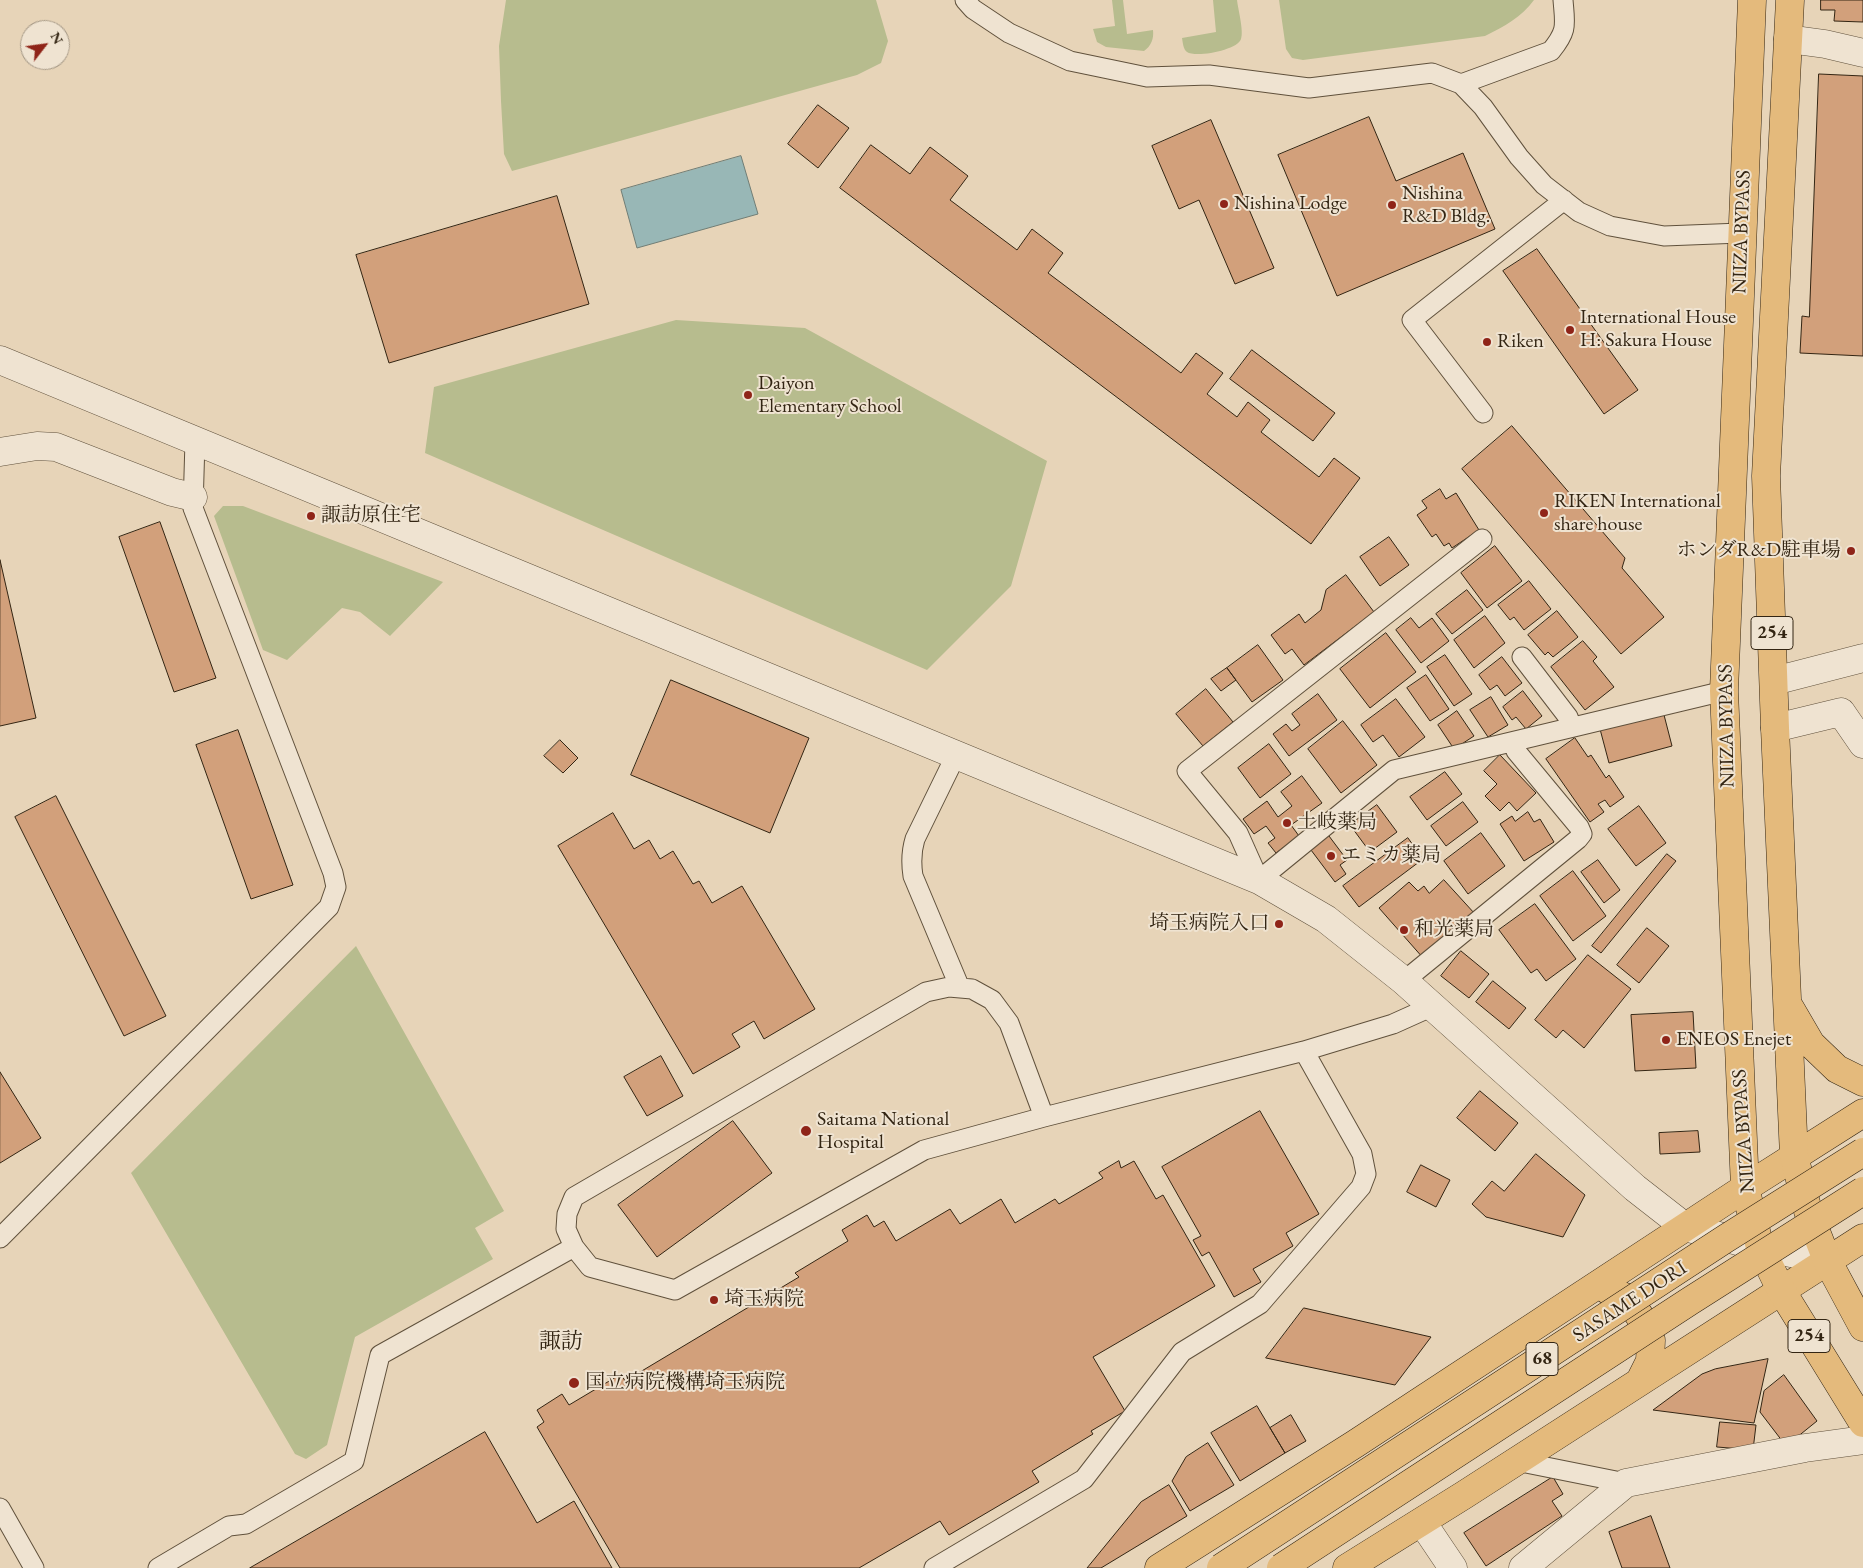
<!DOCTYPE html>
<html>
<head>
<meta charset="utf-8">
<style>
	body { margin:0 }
	#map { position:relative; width:1863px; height:1568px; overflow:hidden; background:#e7d4b8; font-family:"EB Garamond",serif }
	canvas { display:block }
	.north { position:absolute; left:20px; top:20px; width:50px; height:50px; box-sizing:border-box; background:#efe3d1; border:1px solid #a49785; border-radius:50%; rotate:60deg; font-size:14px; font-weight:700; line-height:20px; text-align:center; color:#332513 }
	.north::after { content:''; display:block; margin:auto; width:18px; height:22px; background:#8f2418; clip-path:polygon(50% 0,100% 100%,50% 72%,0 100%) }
</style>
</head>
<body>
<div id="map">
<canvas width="1863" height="1568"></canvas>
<div class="north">N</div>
</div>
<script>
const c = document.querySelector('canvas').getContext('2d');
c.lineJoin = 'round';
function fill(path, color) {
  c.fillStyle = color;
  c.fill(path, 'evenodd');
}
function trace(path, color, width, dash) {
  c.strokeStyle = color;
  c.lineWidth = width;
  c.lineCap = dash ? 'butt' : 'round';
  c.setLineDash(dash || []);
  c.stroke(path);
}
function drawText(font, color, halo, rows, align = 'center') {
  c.font = font + ' "EB Garamond","Noto Serif JP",serif';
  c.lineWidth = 4;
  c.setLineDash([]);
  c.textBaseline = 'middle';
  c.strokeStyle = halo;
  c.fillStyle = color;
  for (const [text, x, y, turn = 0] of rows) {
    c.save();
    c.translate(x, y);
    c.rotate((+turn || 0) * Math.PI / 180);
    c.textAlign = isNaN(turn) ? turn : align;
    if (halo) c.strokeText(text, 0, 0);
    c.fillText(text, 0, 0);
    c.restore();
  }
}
const green = new Path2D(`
	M506,0H876L888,41L881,63L857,75L512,171L504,154L501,101L499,46Z
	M1112,0H1123L1127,34L1153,30C1154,39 1151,46 1144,51L1106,47L1097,42L1093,29L1115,26Z
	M1213,0H1237C1238,9 1244,31 1241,39C1238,50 1196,58 1187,52C1183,49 1183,43 1182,38L1216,32Z
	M1279,0H1534C1522,17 1503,27 1485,36L1303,60L1292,58L1286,49Z
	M676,320L805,328L1047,461L1011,586L927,670L425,453L434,387Z
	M223,506H243L443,582L390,636L360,612L342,608L287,660L263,650L214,516Z
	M356,946L504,1211L475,1228L493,1259L355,1337L327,1445L306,1459L295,1454L131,1173Z`);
const water = new Path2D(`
	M741,156L758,214L637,248L621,190Z`);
const building = new Path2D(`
	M1821,0H1863V22L1834,21L1835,10H1821Z
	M1819,74L1863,76V356L1800,353L1802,316L1809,317Z
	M818,105L849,128L818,168L788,144Z
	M1369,117L1396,181L1463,153L1495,229L1337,296L1278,155Z
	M1211,120L1274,268L1235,284L1199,200L1179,209L1152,146Z
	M871,145L910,174L930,147L968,176L950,200L1017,250L1032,229L1063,253L1048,273L1181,373L1196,353L1223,373L1207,394L1237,417L1248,402L1270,420L1261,432L1319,477L1334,458L1360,478L1311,544L840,188Z
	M557,196L589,304L389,363L356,255Z
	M1537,249L1638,390L1604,414L1503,271Z
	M1252,350L1335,413L1313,441L1230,379Z
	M1512,426L1625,558L1622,568L1664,617L1621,654L1462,469Z
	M1440,489L1446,499L1456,493L1479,530L1452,548L1449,543L1444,546L1436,534L1432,537L1417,515L1427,508L1422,501Z
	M160,522L216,678L174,692L119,537Z
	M1389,537L1409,565L1380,586L1360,557Z
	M1495,546L1522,581L1487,608L1461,573Z
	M0,560L36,718L0,726Z
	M1346,575L1374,612L1304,665L1292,649L1285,654L1271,635L1299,614L1305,623L1321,610L1326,590Z
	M1529,581L1551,609L1524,630L1514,617L1510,620L1498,605Z
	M1467,590L1483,610L1452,634L1436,614Z
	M1557,611L1578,637L1553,657L1548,652L1545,655L1528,635Z
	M1485,616L1505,643L1474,668L1454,640Z
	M1411,618L1419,628L1432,618L1449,641L1421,663L1396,630Z
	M1386,633L1416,672L1370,708L1340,669Z
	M1583,641L1597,657L1593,661L1614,687L1585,710L1551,667Z
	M1258,645L1283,680L1252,702L1227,668Z
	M1445,655L1472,694L1454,706L1427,667Z
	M1502,657L1522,683L1505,696L1497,685L1490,690L1479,675Z
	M1227,668L1236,680L1221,691L1211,679Z
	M1426,675L1449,709L1430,721L1407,688Z
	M671,680L809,738L770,833L631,775Z
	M1206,689L1233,722L1203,746L1176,714Z
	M1523,691L1542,716L1526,729L1516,717L1512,720L1503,707Z
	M1318,694L1337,720L1289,756L1273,734L1286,724L1292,731L1300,725L1292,714Z
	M1491,697L1508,725L1488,737L1470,710Z
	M1396,699L1425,737L1399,757L1383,735L1373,742L1361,725Z
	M1457,711L1474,736L1454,749L1438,725Z
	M1663,711L1672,746L1609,763L1600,729Z
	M1343,721L1377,765L1341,793L1308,749Z
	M238,730L293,885L251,899L196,745Z
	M1575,738L1588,757L1591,755L1606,778L1609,775L1624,797L1610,807L1605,800L1598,804L1604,812L1590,822L1546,759Z
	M560,740L578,758L563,773L544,756Z
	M1269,744L1291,774L1260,798L1238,768Z
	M1500,755L1536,793L1517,811L1509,802L1500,811L1485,796L1497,784L1484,771Z
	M1445,772L1462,794L1427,820L1410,797Z
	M1302,776L1322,803L1291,825L1299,836L1276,853L1268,843L1275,838L1266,826L1254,834L1243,819L1267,801L1278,817L1292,806L1281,792Z
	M56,796L166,1016L124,1036L15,817Z
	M1463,802L1478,822L1446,846L1431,826Z
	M1377,805L1397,832L1370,852L1350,825Z
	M1639,806L1666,843L1636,866L1608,829Z
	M1528,812L1534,822L1540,819L1554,842L1524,861L1500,824L1512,816L1515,821Z
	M613,813L634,849L649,840L660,859L673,851L693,884L699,881L712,903L742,886L815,1009L764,1039L754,1021L732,1034L740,1047L693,1074L558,846Z
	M1481,833L1505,866L1468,894L1444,861Z
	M1329,836L1347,860L1340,865L1346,874L1335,882L1311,850Z
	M1408,838L1423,859L1359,907L1343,886Z
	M1667,854L1676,861L1601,953L1592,946Z
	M1598,860L1620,890L1604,903L1581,872Z
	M1573,871L1606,916L1573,941L1540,896Z
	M1444,880L1475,914L1424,959L1379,908L1409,882L1418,891L1424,886L1429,893Z
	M1535,904L1576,959L1546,981L1537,969L1531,973L1499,930Z
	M1647,928L1669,946L1639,983L1617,965Z
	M1461,951L1489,974L1469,998L1441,976Z
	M1588,955L1631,989L1584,1048L1563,1030L1556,1038L1535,1020Z
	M1493,981L1526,1008L1509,1029L1476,1002Z
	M1693,1012L1696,1068L1635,1071L1631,1015Z
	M661,1056L683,1096L647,1116L624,1077Z
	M0,1072L41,1138L0,1163Z
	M1480,1091L1518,1123L1495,1151L1457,1118Z
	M1260,1111L1319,1214L1286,1233L1293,1246L1253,1269L1261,1282L1234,1297L1209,1252L1202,1256L1193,1240L1201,1236L1162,1167Z
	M733,1121L772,1173L657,1257L618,1205Z
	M1698,1131L1700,1152L1660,1154L1659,1133Z
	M1536,1154L1585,1195L1563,1237L1486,1217L1472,1204L1492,1181L1504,1191Z
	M1119,1161L1121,1168L1134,1161L1156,1199L1163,1195L1215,1286L1093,1357L1125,1411L1091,1431L1093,1434L1032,1471L1039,1482L949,1535L940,1521L859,1568H620L537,1427L544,1422L537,1410L562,1394L569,1405L621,1374L625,1381L799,1277L795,1273L848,1241L842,1230L867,1215L874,1227L884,1221L896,1241L950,1209L960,1224L1001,1199L1015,1223L1055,1199L1059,1204L1103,1178L1099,1173Z
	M1421,1165L1450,1180L1436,1207L1407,1192Z
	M1304,1308L1431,1337L1395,1385L1266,1358Z
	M1768,1359L1754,1423L1653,1410L1702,1374L1715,1369Z
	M1784,1375L1817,1421L1786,1446L1760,1412L1764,1391Z
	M1257,1406L1285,1453L1240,1481L1211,1433Z
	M1291,1415L1306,1441L1285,1453L1270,1428Z
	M1720,1422L1756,1425L1753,1450L1717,1447Z
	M485,1432L537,1523L574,1501L612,1568H250Z
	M1208,1443L1234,1485L1190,1511L1172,1481L1186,1457Z
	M1553,1477L1563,1494L1552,1501L1562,1516L1486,1566L1464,1533Z
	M1169,1485L1187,1516L1101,1568H1087L1141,1502Z
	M1651,1516L1670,1568H1622L1609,1532Z`);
const service = new Path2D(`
	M965,0L973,9L1009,33L1070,61L1147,77L1209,75L1309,88L1432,73L1461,84L1483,107L1519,157L1544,185L1579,212L1610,226L1664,236L1741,233
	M1461,84L1551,51C1568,30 1565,25 1563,0
	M1483,413L1412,320L1564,200
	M1482,539L1187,771L1238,833L1259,880L1394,770L1724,691
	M1522,657L1568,717L1572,727
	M956,755L915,839C911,852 911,863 913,876L960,988
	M1404,981L1578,839L1582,834L1579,827L1516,751L1514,742
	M1044,1117L1009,1023L992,1000L972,989L949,987L926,992L574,1197L567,1214L566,1229L574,1247L590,1267L675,1290L924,1150L1044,1117L1304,1051L1393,1024L1433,1006
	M0,1238L329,907L336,887L333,873L193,508L195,441
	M1516,1461L1626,1483
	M0,1508L34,1568
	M158,1568L229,1526L246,1524L354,1461L380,1355L574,1247
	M934,1568L1084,1479L1182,1352L1260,1304L1361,1187L1366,1174L1362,1154L1304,1051`);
const minor = new Path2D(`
	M1788,39L1825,44L1863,53
	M0,452L37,446L56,447L172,492L193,497
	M1774,681L1863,658
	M1775,728L1841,712L1863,744
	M1422,1522L1453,1568
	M1523,1568L1626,1483L1805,1448L1863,1440`);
const tertiary = new Path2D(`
	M0,360L1259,880L1326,919L1404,981L1635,1188L1685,1227L1760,1247L1827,1260`);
const primary = new Path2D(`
	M1609,1291L1625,1297L1639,1315L1651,1340L1650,1361L1640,1381
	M1159,1568L1355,1444L1745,1188L1863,1113
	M1347,1568L1464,1495L1863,1238`);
const trunk = new Path2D(`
	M1752,0L1724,691L1745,1188L1760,1247L1781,1290L1863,1423
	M1790,0L1766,476L1775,728L1794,1156L1808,1211L1827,1260L1863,1327
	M1790,1008L1811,1044L1837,1069L1863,1082`);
const primaryBridge = new Path2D(`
	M1221,1568L1725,1239L1863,1152
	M1281,1568L1690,1301L1863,1191`);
const markers = [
	[1224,204,5,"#8f2418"],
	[1392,205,5,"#8f2418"],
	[1570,330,5,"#8f2418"],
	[1487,342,5,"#8f2418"],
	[748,395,5,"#8f2418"],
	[1544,513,5,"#8f2418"],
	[311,516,5,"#8f2418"],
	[1851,551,5,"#8f2418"],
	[1287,823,5,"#8f2418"],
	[1331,856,5,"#8f2418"],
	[1279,924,5,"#8f2418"],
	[1404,930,5,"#8f2418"],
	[1666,1040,5,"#8f2418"],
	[806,1131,6,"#8f2418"],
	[714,1300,5,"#8f2418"],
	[574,1383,6,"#8f2418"]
];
const shields = [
	[1772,633,42],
	[1809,1336,42],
	[1542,1359,32]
];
const shieldNames = [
	["254",1772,633],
	["254",1809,1336],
	["68",1542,1359]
];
const poiNames = [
	["Nishina",1402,194],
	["R&D Bldg.",1402,217],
	["Nishina Lodge",1234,204],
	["International House",1580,318],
	["H: Sakura House",1580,341],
	["Riken",1497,342],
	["Daiyon",758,384],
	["Elementary School",758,407],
	["RIKEN International",1554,502],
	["share house",1554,525],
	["諏訪原住宅",321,516],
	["ホンダR&D駐車場",1841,551,"right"],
	["土岐薬局",1297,823],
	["エミカ薬局",1341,856],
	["埼玉病院入口",1269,924,"right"],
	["和光薬局",1414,930],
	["ENEOS Enejet",1676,1040],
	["Saitama National",817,1120],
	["Hospital",817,1143],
	["埼玉病院",724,1300],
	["国立病院機構埼玉病院",585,1383]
];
const streetNames = [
	["NIIZA BYPASS",1742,232,-88],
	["NIIZA BYPASS",1727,726,-91],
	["NIIZA BYPASS",1744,1131,-94],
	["SASAME DORI",1630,1302,-33]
];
const quarterNames = [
	["諏訪",561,1342]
];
fill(green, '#b7bc8e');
fill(water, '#98b7b6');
trace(water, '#707d75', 1);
fill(building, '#d2a07b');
trace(building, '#332513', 1);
trace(service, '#60513c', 21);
trace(minor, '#60513c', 29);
trace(tertiary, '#60513c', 29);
trace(primary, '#332513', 29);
trace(trunk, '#332513', 29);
trace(service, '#efe3d1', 19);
trace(minor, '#efe3d1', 28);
trace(tertiary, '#efe3d1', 28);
trace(primary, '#e4ba7c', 28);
trace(trunk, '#e4ba7c', 28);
trace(primaryBridge, '#332513', 29, []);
trace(primaryBridge, '#e4ba7c', 28);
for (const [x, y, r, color] of markers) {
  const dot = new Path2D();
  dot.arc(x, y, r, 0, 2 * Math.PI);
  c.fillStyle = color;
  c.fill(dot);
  trace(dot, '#efe3d1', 2);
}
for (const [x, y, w] of shields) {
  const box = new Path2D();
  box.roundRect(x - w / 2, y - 16.5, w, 33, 4);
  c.fillStyle = '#efe3d1';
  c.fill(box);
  trace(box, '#332513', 1);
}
drawText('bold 19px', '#332513', null, shieldNames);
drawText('20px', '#332513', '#efe3d1', poiNames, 'left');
drawText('20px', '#332513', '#efe3d1', streetNames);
drawText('22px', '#332513', '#efe3d1', quarterNames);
</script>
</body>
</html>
